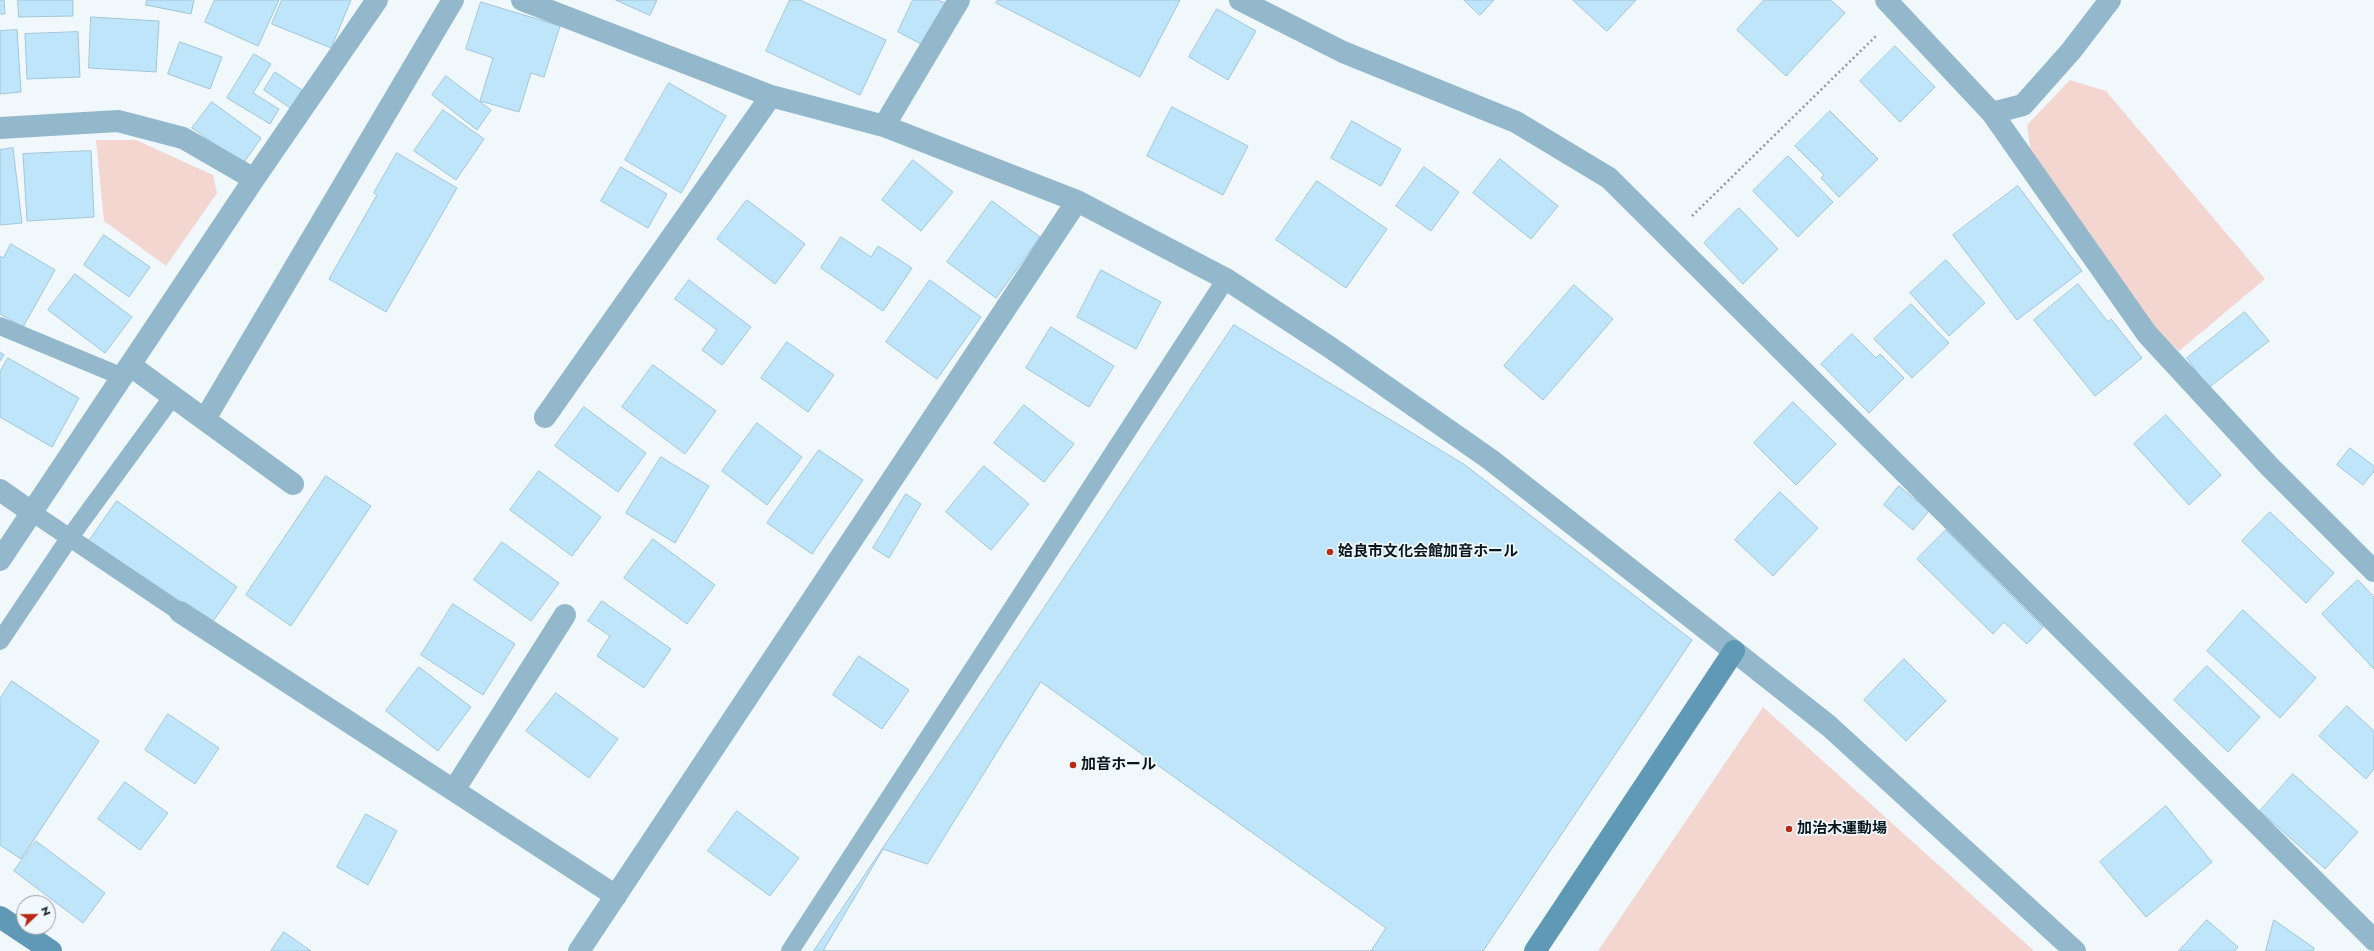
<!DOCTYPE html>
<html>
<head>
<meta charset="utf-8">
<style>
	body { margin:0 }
	#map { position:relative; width:2374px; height:951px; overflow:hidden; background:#f1f8fc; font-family:Jost,sans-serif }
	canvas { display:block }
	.north { position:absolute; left:16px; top:895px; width:40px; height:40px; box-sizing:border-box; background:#f1f8fc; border:1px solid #949ea3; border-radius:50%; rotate:68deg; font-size:11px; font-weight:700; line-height:16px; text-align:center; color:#08161d }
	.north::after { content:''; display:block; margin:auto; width:14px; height:18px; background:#b72a16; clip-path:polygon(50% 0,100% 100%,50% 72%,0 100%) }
</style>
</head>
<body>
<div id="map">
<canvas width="2374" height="951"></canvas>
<div class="north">N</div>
</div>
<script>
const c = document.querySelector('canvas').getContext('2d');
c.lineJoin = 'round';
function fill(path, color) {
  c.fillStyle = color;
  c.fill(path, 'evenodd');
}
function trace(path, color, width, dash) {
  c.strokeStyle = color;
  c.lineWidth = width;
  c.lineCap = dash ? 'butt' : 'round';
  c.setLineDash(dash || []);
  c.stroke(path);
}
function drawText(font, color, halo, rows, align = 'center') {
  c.font = font + ' Jost,"Noto Sans JP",sans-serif';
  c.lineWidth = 3.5;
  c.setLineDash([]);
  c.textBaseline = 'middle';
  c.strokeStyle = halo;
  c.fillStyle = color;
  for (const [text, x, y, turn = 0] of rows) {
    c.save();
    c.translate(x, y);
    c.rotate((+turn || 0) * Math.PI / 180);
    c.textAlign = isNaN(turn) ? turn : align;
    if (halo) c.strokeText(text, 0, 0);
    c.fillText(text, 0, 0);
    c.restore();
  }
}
const green = new Path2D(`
	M2070,80L2106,91L2265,279L2179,351L2150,325L2031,154L2027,125Z
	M96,140H136L213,175L217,193L166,266L104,221Z
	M1763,707L2034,951H1598Z`);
const building = new Path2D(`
	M0,0H4L5,14H0Z
	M18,0H73V16L19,17Z
	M147,0H194L191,14L146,5Z
	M215,0H279L258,46L205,22Z
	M282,0H351L331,48L272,24Z
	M616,0H657L650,15Z
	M790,0H800L886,40L860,95L766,51Z
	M913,0H938L945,3L925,46L898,32Z
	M998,0H1180L1140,77L996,3Z
	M1464,0H1494L1480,15Z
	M1573,0H1636L1607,31Z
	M1764,0H1831L1845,13L1786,76L1737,30Z
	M481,2L560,26L544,77L531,73L519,112L480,101L493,58L466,49Z
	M1217,9L1256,31L1228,80L1189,57Z
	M91,17L159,21L156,72L89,68Z
	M17,30L21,92L0,94V31Z
	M78,32L80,77L27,79L25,34Z
	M180,42L222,57L210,89L168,74Z
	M1895,46L1935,87L1900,122L1860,81Z
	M254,54L271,64L253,93L279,109L270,124L227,98Z
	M275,72L302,90L290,108L264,90Z
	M446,76L491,110L477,130L432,95Z
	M669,83L726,116L681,193L625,160Z
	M212,102L261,138L243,164L192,128Z
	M1172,107L1248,146L1223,195L1147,156Z
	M443,110L484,139L456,180L414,151Z
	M1830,111L1878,159L1839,197L1821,178L1824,175L1795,146Z
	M1352,121L1401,149L1381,186L1331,158Z
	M13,148L22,223L0,225V150Z
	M91,151L94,217L27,221L23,154Z
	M397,153L457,188L386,312L329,279L377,195L374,193Z
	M1788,156L1833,202L1798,237L1753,191Z
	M1500,159L1558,206L1531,239L1473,193Z
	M913,160L953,192L921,231L882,200Z
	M621,167L667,194L648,228L601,201Z
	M1424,167L1459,192L1431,231L1396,206Z
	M1317,181L1387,229L1346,288L1276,240Z
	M2018,186L2082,271L2017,320L1953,235Z
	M747,200L805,244L775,284L717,239Z
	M992,201L1040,237L996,298L947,262Z
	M1739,208L1778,249L1743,284L1704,243Z
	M104,235L150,267L129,297L84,265Z
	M841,237L871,257L878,246L912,268L883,311L821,268Z
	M11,244L55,270L23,327L0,314V256L3,258Z
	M1946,260L1985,303L1949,336L1910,293Z
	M1101,270L1161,302L1136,349L1077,317Z
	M75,274L132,317L105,353L48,310Z
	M689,280L751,327L722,365L702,350L717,330L675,299Z
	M930,280L981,317L937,379L886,342Z
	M2078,284L2108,322L2111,319L2142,358L2095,396L2034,320Z
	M1574,285L1613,319L1543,400L1504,366Z
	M1911,304L1949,343L1912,378L1874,339Z
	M2245,312L2269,341L2208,388L2187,358Z
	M1234,325L1465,465L1692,640L1483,951H814Z
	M1051,327L1114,366L1089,407L1026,368Z
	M1852,334L1876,358L1880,354L1904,378L1869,413L1821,364Z
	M787,342L834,375L808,412L761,378Z
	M0,352L4,355L0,361Z
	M8,358L79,398L52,447L0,417V372Z
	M653,365L716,411L685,454L622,407Z
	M1793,402L1836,444L1796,485L1754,443Z
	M1024,405L1074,444L1044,482L994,443Z
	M584,407L646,453L618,492L555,446Z
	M2166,415L2221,475L2189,505L2134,444Z
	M757,423L802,457L767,505L722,471Z
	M2350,448L2374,466V471L2363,485L2337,465Z
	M819,450L863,480L812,554L767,523Z
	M661,457L709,486L675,543L626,513Z
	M984,466L1029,504L991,550L946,512Z
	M539,471L601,517L572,556L510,510Z
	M326,476L371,506L291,626L246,595Z
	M1899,486L1929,511L1913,530L1884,505Z
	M1780,492L1818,528L1773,576L1735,540Z
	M906,494L921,504L889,558L873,548Z
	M117,501L237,587L209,627L89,541Z
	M2270,512L2334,573L2306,603L2242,541Z
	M1946,530L2043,627L2027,644L2004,622L1993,634L1917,559Z
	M653,539L715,585L687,624L624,578Z
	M502,542L559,583L531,621L474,580Z
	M2358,580L2374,597V669L2322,614Z
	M602,601L671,649L644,688L597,656L610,636L588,621Z
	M453,604L515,644L483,695L421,655Z
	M2243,610L2316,678L2280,718L2207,651Z
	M859,656L909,690L882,729L833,695Z
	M1904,659L1946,701L1906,741L1864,700Z
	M2207,666L2260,717L2228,752L2174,700Z
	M419,667L471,707L438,751L386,711Z
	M12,681L99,741L21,859L0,845V699Z
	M1041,682L1386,928L1371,951H823L883,849L927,864Z
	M556,693L618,739L589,778L526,731Z
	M2347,706L2374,731V769L2366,779L2319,736Z
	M168,714L219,748L195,784L145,750Z
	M2293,774L2358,832L2325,869L2260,811Z
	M125,782L168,813L140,850L98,819Z
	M2166,806L2212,862L2146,917L2100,862Z
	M737,811L799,858L770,896L708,851Z
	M366,814L397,831L368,885L337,867Z
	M36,841L105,893L83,923L14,871Z
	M2207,920L2238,947L2235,951H2179Z
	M2274,920L2314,948L2313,951H2266Z
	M284,932L311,951H271Z`);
const path = new Path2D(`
	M1692,216L1876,36`);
const lane = new Path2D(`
	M0,326L123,377
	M33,513L180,612
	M0,641L70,537L173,396
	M790,951L1226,279`);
const street = new Path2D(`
	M522,0L771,96L884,126L1077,201L1226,279L1331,348L1491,460L1734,651L1829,726L2075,951
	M1240,0L1343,52L1516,122L1609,178L2374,940
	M1886,0L1992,113L2147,334L2269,466L2374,571
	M1992,113L2023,105L2071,51L2110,0
	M884,126L959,0
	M0,128L118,121L183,138L254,179
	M131,366L293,484
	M545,417L771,96
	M205,419L453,0
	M0,490L33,513
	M0,560L254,179L377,0
	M180,612L616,896
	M454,790L565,615
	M579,951L1077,201`);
const secondary = new Path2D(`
	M0,917L51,951
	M1535,951L1734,651`);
const markers = [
	[1330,552,4,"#b72a16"],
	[1073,765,4,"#b72a16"],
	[1789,829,4,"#b72a16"]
];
const poiNames = [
	["姶良市文化会館加音ホール",1338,552],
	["加音ホール",1081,765],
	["加治木運動場",1797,829]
];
fill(green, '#f4d6d0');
fill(building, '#bee5f9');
trace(building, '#a1c5d9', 1);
trace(path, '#8e989e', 2.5, [2, 3]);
trace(lane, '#93b8cc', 18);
trace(street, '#93b8cc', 22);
trace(secondary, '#5f99b6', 22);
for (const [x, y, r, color] of markers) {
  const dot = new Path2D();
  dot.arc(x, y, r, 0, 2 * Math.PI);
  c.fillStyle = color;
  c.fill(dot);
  trace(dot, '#f1f8fc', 1.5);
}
drawText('bold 15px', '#08161d', '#f1f8fc', poiNames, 'left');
</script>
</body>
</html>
